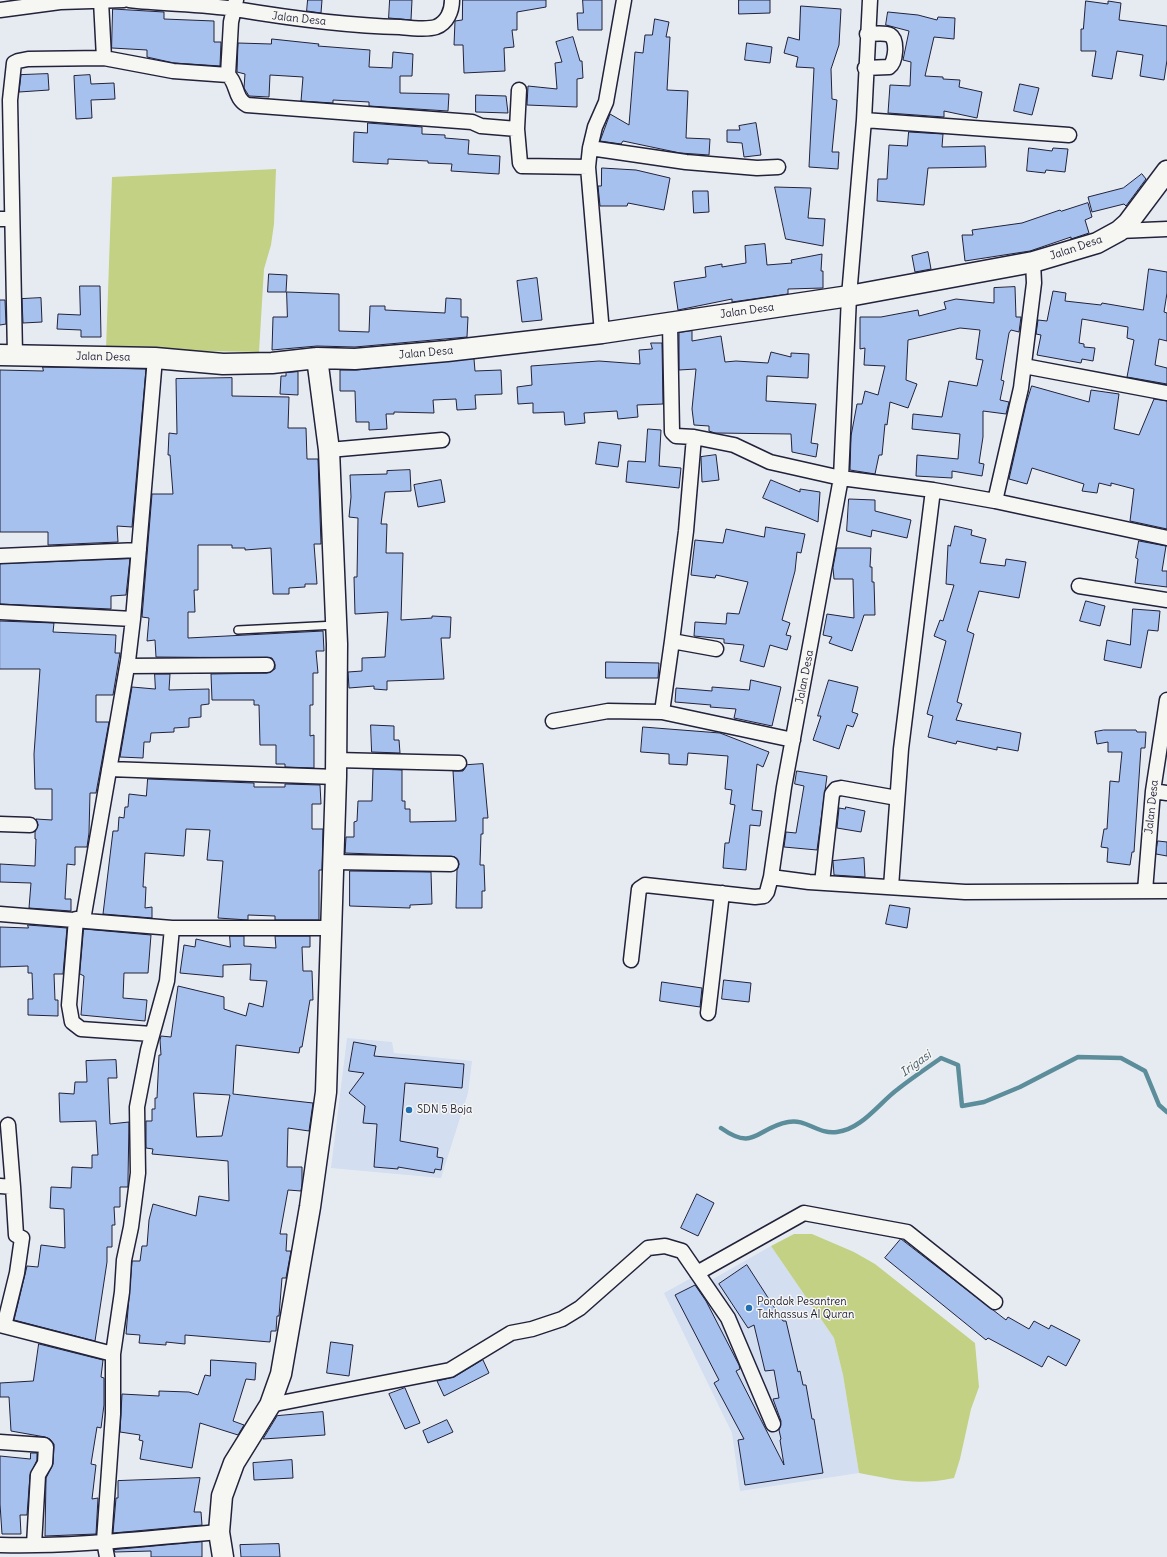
<!DOCTYPE html>
<html>
<head>
<meta charset="utf-8">
<style>
	body { margin:0 }
	canvas { display:block; background:#e6ebf1 }
</style>
</head>
<body>
<canvas width="1167" height="1557"></canvas>
<script>
const c = document.querySelector('canvas').getContext('2d');
c.lineJoin = 'round';
function fill(path, color) {
  c.fillStyle = color;
  c.fill(path, 'evenodd');
}
function trace(path, color, width, dash) {
  c.strokeStyle = color;
  c.lineWidth = width;
  c.lineCap = dash ? 'butt' : 'round';
  c.setLineDash(dash || []);
  c.stroke(path);
}
function drawText(font, color, halo, rows, align = 'center') {
  c.font = font + ' Delius,sans-serif';
  c.lineWidth = 3;
  c.setLineDash([]);
  c.textBaseline = 'middle';
  c.strokeStyle = halo;
  c.fillStyle = color;
  for (const [text, x, y, turn = 0] of rows) {
    c.save();
    c.translate(x, y);
    c.rotate((+turn || 0) * Math.PI / 180);
    c.textAlign = isNaN(turn) ? turn : align;
    if (halo) c.strokeText(text, 0, 0);
    c.fillText(text, 0, 0);
    c.restore();
  }
}
const built = new Path2D(`
	M347,1038L392,1042L394,1053L472,1061L468,1093L441,1178L331,1168Z
	M771,1246L834,1338L843,1375L859,1473L740,1491L732,1433L664,1293L693,1277L713,1279Z`);
const green = new Path2D(`
	M276,169L274,224L271,245L264,269L259,352L106,349L112,177Z
	M794,1234H812L854,1252L875,1264L975,1343L979,1387L971,1409L960,1459L954,1478C916,1486 896,1480 859,1473L843,1375L834,1338L771,1246Z`);
const stream = new Path2D(`
	M721,1128C755,1152 756,1128 788,1122C806,1118 818,1135 837,1132C862,1129 879,1103 898,1089C912,1078 927,1068 941,1058L958,1065L962,1106L984,1102L1020,1087L1078,1057L1121,1058L1145,1071L1159,1105L1167,1112`);
const building = new Path2D(`
	M308,0H322L321,13L307,11Z
	M390,0H412L411,20L389,18Z
	M463,0H546V7L517,12V30H512L514,47L504,48L505,71L464,73L463,45H454L455,21L462,20Z
	M583,0H602V30H578L577,13H583Z
	M739,0H770V13L739,14Z
	M1086,1L1108,4V1L1121,3L1119,20L1167,26V60L1164,80L1140,76L1143,55L1117,51L1112,79L1092,76L1096,51H1081V29H1083Z
	M801,6L841,9L839,45L831,69L832,99L837,100L832,152H839L838,169L809,167L814,68L796,67L798,57L784,53L788,37L799,40Z
	M113,9L164,12V19L214,21V42H221L220,66L174,63L147,57V50L112,48Z
	M888,12L918,15L937,20L938,17L955,18L954,39L934,37L925,76L943,77V79L960,80L959,87L982,92L977,118L944,111V117L888,113L890,85L910,86L911,62L903,60L909,31L886,25Z
	M655,19L669,22L666,37H670L667,90L688,91L686,138L710,139L709,155L680,153L623,141L621,144L600,141L610,114L629,125L635,52L643,53L645,35H652Z
	M573,37L580,61H582L583,78L577,79V107L527,105L528,86L557,89L555,63L562,62L556,42Z
	M272,39L319,44L318,46L370,50L369,67L392,68L393,52L413,54L412,76H400V93L449,94L448,111L369,106V102L333,100V103L301,101L303,77L270,75L269,97L249,96L244,88L245,74L237,72L238,43L271,44Z
	M747,43L772,47L770,63L745,60Z
	M48,74L49,90L19,92L21,75Z
	M90,75L91,84L114,83L115,99L91,100L92,118L76,119L74,76Z
	M1020,84L1039,88L1032,115L1014,111Z
	M476,95L506,96L508,113L476,112Z
	M368,123L422,127V134L445,135V138L469,140L468,154L500,156L499,174L451,171L452,164L428,163V161L388,159V164L353,162L354,132L367,133Z
	M756,123L761,155L744,157L742,143L727,142V130H740L739,126Z
	M909,132L943,134L942,147L985,146L986,167L928,168L924,205L877,201L878,179H887L889,145L907,146Z
	M1029,148L1052,151L1053,148L1068,149L1065,172L1046,170L1045,173L1027,171Z
	M602,168L636,170L670,178L664,210L628,203L627,206H600L598,186H601Z
	M1142,174L1146,179L1126,206L1124,204L1092,212L1088,197L1123,188Z
	M775,187L811,188L808,218L825,219L823,246L786,239Z
	M693,191H708L709,212L694,213Z
	M1088,203L1092,217L1085,220L1089,233L1071,239V237L1030,251L965,261L962,235H973L972,230L1022,223L1060,210L1061,211Z
	M765,244L767,265L792,263L791,260L822,254L821,271H823V288L788,289V294L732,302V299L678,310L674,282L706,277L705,267L722,264V267L746,263L745,246Z
	M928,252L931,269L915,272L912,256Z
	M1149,269L1167,272V293L1164,312L1167,313V341L1159,339L1155,365L1167,368V384L1127,377L1134,340L1127,338L1128,327L1082,319L1079,343L1084,344V347L1095,348L1093,361L1082,359L1081,363L1037,355L1041,335L1036,334L1038,320L1047,321L1053,291L1066,293L1065,301L1101,305L1102,303L1143,310Z
	M269,274L287,275L286,292H268Z
	M537,278L542,320L522,322L517,281Z
	M80,286H100L101,337H81V330L57,329L58,314L80,315Z
	M1015,287L1016,317H1021L1019,332L1011,330L1009,333L1001,380L1004,381L1000,400L1009,402L1006,414L983,411V437L979,463L984,464L982,476L952,471V478L916,476L917,455L958,459L960,434L912,429L913,414L942,417L949,381L977,386L983,360L976,359L980,330L960,328L908,340L906,380L917,384L908,408L890,402L887,425L885,424L882,455H879L875,474L850,470L851,436L857,404H862L865,391L878,395L885,366L864,365L865,348L860,349V317H881L918,310L919,316L946,309L944,302L956,299L994,303V288Z
	M287,292L339,294V331L369,332L370,306H385V310L445,313L446,298L461,299V317H468L467,337L355,347L317,346L272,350L273,317H287Z
	M41,298L42,322L23,323L22,299Z
	M0,300H5L6,324L0,325Z
	M692,331V341L721,336L725,362L736,361L768,363L771,352L791,357V353L809,354L808,378L767,376L766,401L816,404L811,443L818,444L816,457L792,452L791,434L715,433L709,431V426L694,425L692,409L696,369L679,370V333Z
	M651,343H662L663,404L637,405L638,417L618,419L617,411L584,413L585,423L565,425L564,412L533,413V403L518,404L517,387L532,385L531,366L599,361L640,364L639,350L652,349Z
	M474,359L475,371L501,370L502,394L475,395L476,409L457,410L456,399L433,400L434,413L394,412V414H386L387,429L369,430V422H356L355,391H340V370H356Z
	M43,367L146,369L132,527L117,526L118,542L48,545V532H0V370L43,371Z
	M298,372V395L280,394L281,376H286V373Z
	M232,378V396L289,397L288,428H306L307,459H318L321,544H314L317,584H305V587L289,588V594H273L271,548L245,550V548H232V545H198V590H194L195,612H188V638L323,631L324,651H316L318,673H313V705H310V736L314,735V768L285,767V764H276V745H260L259,705H254V700H212L211,674L267,673L275,669V665L272,658L156,657L155,640L147,641L149,618L142,617L152,494H173L170,455H168L169,433L177,434L176,379Z
	M1032,386L1089,402L1091,390L1119,394L1114,429L1139,435L1154,399L1167,401V529L1130,521L1134,489L1111,483V486L1099,483L1097,493L1082,491L1084,484L1032,468L1027,484L1009,479L1026,404Z
	M648,429L661,430L659,466L681,468L679,488L626,482L628,461L645,462Z
	M599,442L621,445L618,467L596,464Z
	M716,455L719,480L702,482L701,457Z
	M410,470L411,491L385,492L381,524H387L386,553H403L401,620L432,618V616L451,617L450,638H441L444,679L387,681V690L374,689V686L349,688L348,672L362,671V658L385,657L388,612L355,614L354,577H357L358,518L349,517L351,497L350,475L387,474V471Z
	M441,480L445,502L418,507L414,485Z
	M771,480L800,492V489L820,492L818,522L763,498Z
	M849,499L875,500V511L911,520L907,538L872,530L871,537L847,531Z
	M955,526L972,530L971,535L986,539L980,563L1005,566L1006,559L1026,562L1019,598L979,591L967,631L974,634L957,702L962,704L956,720L1021,733L1018,751L997,747V750L957,741L956,744L928,737L933,716L927,714L946,641L934,636L940,620L943,621L954,585L946,584L948,545L950,546Z
	M766,527L805,534L801,553L797,552L795,571L782,620L790,623L786,635L791,636L787,650L770,645L764,667L740,661L744,645L724,643V639L694,636L695,622L726,624L727,613L739,614L748,582L716,575L715,578L691,575L695,540L723,543L726,529L764,537Z
	M1139,541L1166,546L1162,571H1167V587L1135,583L1138,559L1136,558Z
	M837,548H871L870,567H872V582H874L875,615H864L852,651L829,643L832,637L823,635L827,614L854,618L853,579H834L833,568Z
	M130,559L126,595L111,596V609L0,604V564Z
	M1086,601L1105,606L1100,626L1080,621Z
	M1133,609L1160,611L1158,631L1148,630L1141,668L1104,660L1107,640L1130,645Z
	M0,621L54,623L53,632L116,635L115,653H120L113,695H96V722H109L96,793H90L89,833L87,847H75V865L67,864L65,899H71V911L29,908L31,883L0,882V864L35,866L36,839H35V832L38,825L36,819L52,820V789H35L34,754L40,669H0Z
	M606,662L659,663L658,678H606Z
	M155,674H170L169,690L209,689V704L201,705V717L189,718V727L174,728V732L151,733L150,742H144L143,758L120,757L132,687L155,689Z
	M751,680L781,687L772,726L734,718L736,709L710,707L711,705L675,702L676,688L712,691V687L749,690Z
	M829,680L858,687L852,712L858,714L853,727L847,725L839,749L813,740L821,716H818Z
	M371,725L394,726V740H399L400,753L372,752Z
	M643,727L720,733L769,752L763,767L757,764L752,810L762,811L760,826L750,825L746,870L723,868L725,843H729L735,805L730,804L732,790L725,789L728,756L688,753L687,765L669,764V754L641,752Z
	M1104,730H1136L1137,732H1146L1145,748H1141L1134,852H1132L1130,865L1107,862L1108,848L1101,847L1104,829H1107L1110,781L1119,782L1122,752H1108V742L1097,744L1095,732Z
	M483,764L488,818H483V834H481L480,865H484L485,891H482V908H456L457,870L459,864L455,857L345,853L346,837H354V822L357,821L358,801H372L373,769L402,770V801H405V809H410V822L456,821L453,771H463L467,765Z
	M797,771L827,776L817,850L784,847L786,832L796,833L804,786L795,784Z
	M148,779L254,783V787H285V784L320,785L321,804H312V829H323L322,870H319V920H275V916L248,915V920L218,918L223,861L207,860L210,830L186,829L184,856L145,853L143,887H146L145,908L152,907V918L103,914L113,831H118L119,817L124,818L125,807H128L129,794L146,796Z
	M846,807L865,811L861,832L837,828L839,808L845,809Z
	M1158,841L1167,842V856L1156,854Z
	M864,858L865,877L834,875L833,861Z
	M350,871L431,872L432,904L410,905V908L350,906Z
	M890,905L910,908L907,928L886,924Z
	M28,925L67,928L63,974H54L55,1000H58V1016L28,1015V999H33L32,973H28V966L0,967V927L28,928Z
	M84,929L151,935L148,973H124L123,998L147,1000L145,1021L81,1015L84,976L80,974Z
	M230,936H244V946L276,948L275,936H310V947H302L303,971H312L313,1000H310L302,1047H300L299,1053L236,1045L233,1094L313,1103L309,1131L288,1128L287,1167H302V1184L301,1191L288,1190L280,1234H287L286,1251H291L286,1278H282L279,1316H277L276,1331H271L270,1342L185,1335V1344L166,1342V1345L139,1343L140,1335L126,1334L132,1261H140L142,1246H147L149,1220L153,1204L196,1216L199,1196L229,1201L228,1161L152,1154L153,1149L146,1148V1121H152V1109H155V1098H157L159,1055H161L160,1040L161,1036L171,1037L178,986L224,997V1009L246,1016L249,1003L263,1007L267,981L250,980L251,964L223,965V977L180,973L184,945L195,947L196,939L230,947ZM194,1093L230,1095L222,1136L197,1137Z
	M724,980L751,983L749,1002L722,999Z
	M662,982L702,988L700,1007L660,1001Z
	M354,1042L376,1046L374,1056L464,1064L462,1088L405,1083L400,1141L438,1148L437,1157L443,1158L441,1170L435,1169L434,1173L398,1167V1169L374,1167L377,1124L363,1123L365,1106L349,1093L364,1073L349,1071Z
	M116,1060L117,1078H108L110,1124L129,1122L128,1180V1187H120V1207H114L115,1225H112V1247H107V1262L95,1341L14,1320L27,1266L38,1267L41,1245L65,1248L64,1209L50,1208L51,1187L71,1188L72,1167L92,1168V1155H98L96,1121L60,1122L59,1093L74,1094L75,1082H87L86,1061Z
	M697,1194L714,1203L698,1236L681,1228Z
	M901,1239L1006,1320L1008,1317L1029,1329L1034,1321L1049,1329L1051,1325L1080,1340L1066,1366L1048,1356L1042,1367L988,1338L986,1340L885,1258Z
	M747,1265L783,1321H786L798,1372L800,1371L803,1385H806L812,1419H814L823,1473L745,1485L738,1440L744,1439L714,1383L719,1380L675,1295L695,1285L706,1301L739,1365L740,1369L736,1371L784,1465L780,1440L781,1439L779,1430L781,1421L773,1399L779,1398L774,1370L765,1371L754,1325L748,1328L719,1284Z
	M331,1342L353,1345L349,1376L327,1373Z
	M39,1344L103,1360L101,1377L104,1378V1405L101,1428L97,1427L91,1464L96,1465L92,1499L98,1498L96,1534L45,1536L46,1478L53,1464L54,1444L50,1439L45,1437L11,1431L9,1397H0V1383L33,1381Z
	M211,1360L256,1363L255,1380L246,1379L233,1421L244,1425L238,1435L200,1423L192,1468L140,1459L143,1441L139,1440L140,1435L120,1432L122,1394L159,1396V1391L189,1392L198,1395L205,1375L210,1376Z
	M483,1360L489,1373L444,1396L437,1381L454,1377Z
	M405,1388L420,1423L405,1429L389,1394Z
	M323,1412L325,1435L263,1439L277,1416Z
	M447,1420L453,1432L428,1443L423,1431Z
	M31,1453H37V1460L30,1475L27,1515H20L21,1534H2L0,1504V1456L30,1459Z
	M292,1460L293,1478L254,1480L253,1463Z
	M200,1478L194,1512H201L202,1525L113,1533L116,1498H118V1481Z
	M202,1542V1557H151V1551L115,1552L114,1550Z
	M279,1544L280,1557H241L240,1545Z`);
const lane = new Path2D(`
	M238,630L336,625`);
const street = new Path2D(`
	M129,0C163,4 201,4 235,9C289,18 345,26 400,27C410,28 427,30 436,27C447,23 452,11 452,0
	M236,0L231,22L228,75C238,84 234,98 247,105L472,122L481,126L517,129L520,163L522,166L588,167L590,148
	M624,0L606,102L595,127L590,148L686,162L757,168L778,167
	M101,1L104,58L173,71L228,75
	M0,10L60,2L124,0
	M865,68L889,67C896,62 898,40 890,35C884,32 873,34 867,34
	M864,120L1069,135
	M517,129L519,90
	M588,167L602,333
	M0,219H12
	M1119,231L1167,229
	M670,323L672,432L676,436L694,437L734,445L770,462L841,478L933,490
	M15,355L10,100L14,63L18,61L28,59L104,58
	M1024,366L1167,393
	M329,450L442,440
	M995,501L1167,538
	M0,556L139,550
	M1079,586L1167,600
	M0,612L133,619
	M672,641L686,531L694,437
	M127,666L267,665
	M662,712L672,641L716,649
	M553,721L608,711L662,712L793,740
	M336,760L459,763
	M109,769L336,777
	M1153,791L1167,793
	M0,824L30,825
	M334,862L451,864
	M771,877L809,882L965,892L1167,891
	M822,883L832,794L836,789L841,788L897,798
	M891,887L901,749L933,490L995,501L1021,388L1034,283L1033,262
	M1145,891L1153,791L1167,700
	M0,914L172,928H332
	M76,919L69,1005L72,1022L81,1029L152,1034
	M83,920L128,661L133,619L155,358
	M631,960L639,889L645,885L755,897L764,896L767,892L771,877L784,787L841,478L849,296L864,120L870,0
	M708,1013L722,893
	M8,1125L13,1187
	M0,1186L13,1187L16,1235L22,1238L17,1273L4,1326
	M697,1273L804,1213L907,1232L995,1302
	M0,1325L113,1354
	M270,1405L450,1370L511,1333L532,1329L562,1319L580,1308L648,1248L665,1246L682,1251L728,1318L773,1424
	M0,1442L44,1445L46,1447L45,1463L38,1475L34,1545
	M0,1545C73,1547 146,1538 219,1532
	M107,1557L104,1541L113,1414V1354L122,1292L124,1260L131,1227L138,1173L137,1107L148,1050L167,981L172,928`);
const secondary = new Path2D(`
	M0,355L155,358L223,364L272,363L317,358L355,359L447,351L602,333L849,296L1033,262L1097,243L1119,231L1128,223L1167,171
	M223,1557L219,1532L222,1496L234,1463L270,1405L281,1374L310,1207L326,1092L336,777L337,644L329,450L317,358`);
const markers = [
	[409,1110,4,"#1f6fb2"],
	[749,1308,4,"#1f6fb2"]
];
const streetNames = [
	["Jalan Desa",299,19,6],
	["Jalan Desa",1076,248,-19],
	["Jalan Desa",747,311,-8],
	["Jalan Desa",426,353,-5],
	["Jalan Desa",103,357,1],
	["Jalan Desa",805,677,-79],
	["Jalan Desa",1152,807,-84]
];
const poiNames = [
	["SDN 5 Boja",417,1110],
	["Pondok Pesantren",757,1302],
	["Takhassus Al Quran",757,1315]
];
const waterNames = [
	["Irigasi",916,1064,-36]
];
fill(built, '#d3def0');
fill(green, '#c3d185');
trace(stream, '#5c8d9a', 4.5);
fill(building, '#a6c1ee');
trace(building, '#22223b', 1);
trace(lane, '#22223b', 10);
trace(street, '#22223b', 17);
trace(secondary, '#22223b', 23);
trace(lane, '#f6f6f2', 7);
trace(street, '#f6f6f2', 14);
trace(secondary, '#f6f6f2', 20);
for (const [x, y, r, color] of markers) {
  const dot = new Path2D();
  dot.arc(x, y, r, 0, 2 * Math.PI);
  c.fillStyle = color;
  c.fill(dot);
  trace(dot, '#f6f6f2', 1.5);
}
drawText('11px', '#22223b', '#f6f6f2', streetNames);
drawText('11px', '#22223b', '#f6f6f2', poiNames, 'left');
drawText('italic 12px', '#3f586b', '#f6f6f2', waterNames);
</script>
</body>
</html>
